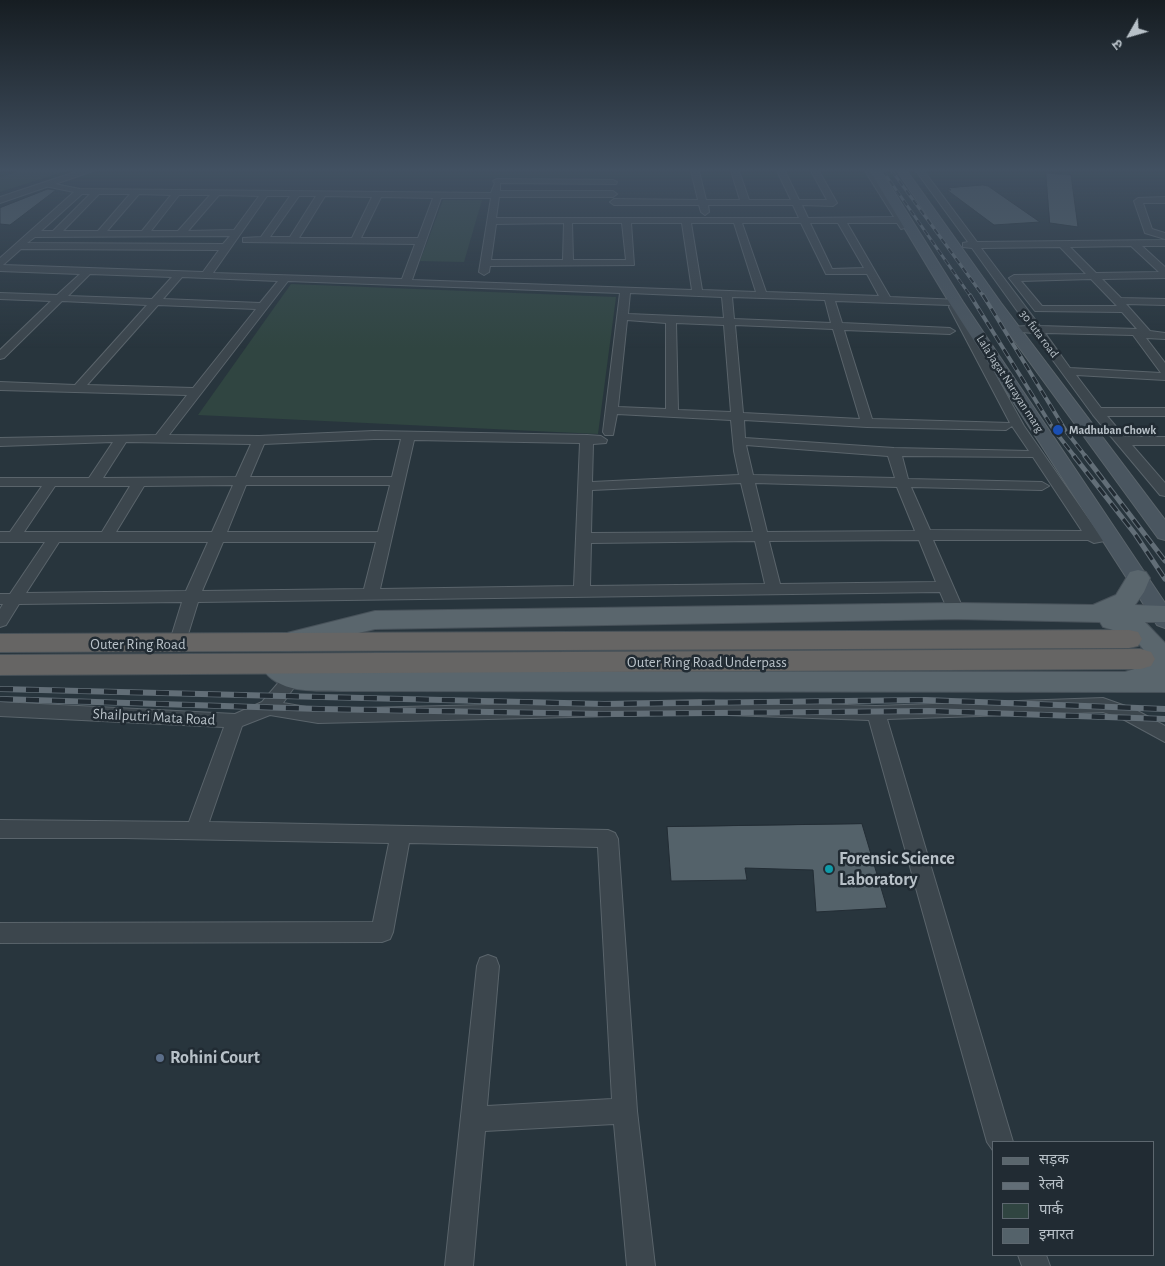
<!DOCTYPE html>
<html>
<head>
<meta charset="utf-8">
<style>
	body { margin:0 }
	#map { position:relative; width:1165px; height:1266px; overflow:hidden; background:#28353d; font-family:"Alegreya Sans","Noto Sans Devanagari",sans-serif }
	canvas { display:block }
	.legend { position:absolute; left:992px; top:1141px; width:162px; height:115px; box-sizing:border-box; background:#212b33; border:1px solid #5d676f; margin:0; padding:6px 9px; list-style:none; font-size:15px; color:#b8c1c8 }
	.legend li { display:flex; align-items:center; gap:10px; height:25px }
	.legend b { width:25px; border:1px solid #5d676f }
	.north { position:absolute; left:1105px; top:10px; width:50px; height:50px; -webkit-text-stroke:4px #212b33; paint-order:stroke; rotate:232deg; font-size:14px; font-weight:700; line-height:20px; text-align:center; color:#b8c1c8 }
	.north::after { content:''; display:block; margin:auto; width:18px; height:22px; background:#b8c1c8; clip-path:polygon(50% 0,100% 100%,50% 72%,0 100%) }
</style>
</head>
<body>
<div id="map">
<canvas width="1165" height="1266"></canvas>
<ul class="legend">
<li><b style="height:6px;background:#5a666d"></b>सड़क</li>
<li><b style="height:6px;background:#626e77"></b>रेलवे</li>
<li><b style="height:14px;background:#304541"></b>पार्क</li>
<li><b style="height:14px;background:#54626a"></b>इमारत</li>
</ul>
<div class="north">उ</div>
</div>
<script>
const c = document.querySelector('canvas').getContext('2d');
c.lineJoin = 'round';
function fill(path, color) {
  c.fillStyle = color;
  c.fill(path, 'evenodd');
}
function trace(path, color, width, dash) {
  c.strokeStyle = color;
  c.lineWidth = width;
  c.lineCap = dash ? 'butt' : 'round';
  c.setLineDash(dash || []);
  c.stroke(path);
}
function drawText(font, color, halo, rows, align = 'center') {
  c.font = font + ' "Alegreya Sans",sans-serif';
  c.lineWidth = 5;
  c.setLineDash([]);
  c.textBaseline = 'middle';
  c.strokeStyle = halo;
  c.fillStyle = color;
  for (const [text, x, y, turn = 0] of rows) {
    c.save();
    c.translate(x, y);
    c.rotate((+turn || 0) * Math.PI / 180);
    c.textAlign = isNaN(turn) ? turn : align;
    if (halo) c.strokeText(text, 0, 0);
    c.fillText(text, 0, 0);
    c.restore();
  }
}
const green = new Path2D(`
	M19,171H67L0,192V177Z
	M443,200H482L464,262L420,261Z
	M291,284L616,297L598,434L198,415Z`);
const building = new Path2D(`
	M1046,173L1071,175L1078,227L1050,223Z
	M983,185L988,186L1040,222L994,225L947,190H951L948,188Z
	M48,189L56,190L10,225L0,224V208Z
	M862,824L887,908L816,912L813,870L745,868L747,880L671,881L667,827Z`);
const minor = new Path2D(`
	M691,171H699L706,200H740L731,171H739L749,200H791L777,171H785L799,200H827L811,171H819L837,203L833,206L802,205L808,218L894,217L865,171H873L902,217L910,220L906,223L908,227L901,229L897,223H847L890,297L960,300L961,302L957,305L1024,426L1097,531L1115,533L1117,536L1115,539L1094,543L1088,540H933L964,611L962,615H950L940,592L198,602L185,644L183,648H171L169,644L182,602L19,604L6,625L0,627V609L3,604H0V594H10L45,542H0V532H10L42,486H0V478H89L113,442L0,446V438L156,435L187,395L0,390V382L75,385L147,305L62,301L4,358L0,359V350L51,301L0,299V293L57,295L80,274L0,271V258L74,192L45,186V182L80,189L491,193L495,183L493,181L497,179L613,180L617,182L616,184L500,183V191H613L617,194L613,197H499L496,218H799L793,205H708L709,212L705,215L701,212L699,205H614L610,202L614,199L698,200ZM82,194H90L53,231H41ZM99,194H130L98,231H63ZM139,194L171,195L142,231H107ZM179,195H210L178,231H151ZM219,195L259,196L234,230L188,231ZM267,196H290L261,237L243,238V242L415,244L402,279L213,273ZM299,196H316L290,237H270ZM325,196L372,197L352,238H299ZM381,197L433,198L418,238H361ZM441,198H491L479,272L484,275L489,272L490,266L634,265L631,223H682L692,290L412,280ZM564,223L563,260H491L496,224ZM572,223H622L626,260H573ZM691,223H734L756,292L702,290ZM742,223H801L826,274H867L879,296L766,292ZM810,223H838L864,268L832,269ZM230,236L223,244L27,243L35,237ZM21,249L219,250L203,272L3,265ZM90,274L172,277L152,299L68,296ZM182,277L278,281L260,303L163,299ZM288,281L620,293L603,432L605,435H613L617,414L731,420L734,451L739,475L592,482L593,444L606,443L607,440L601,436L587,435L374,431L259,436L169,435ZM630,293L722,297L724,318L628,314ZM732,297L825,300L831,323L734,319ZM835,301L950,305L949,307L1010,423L872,419L844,330L950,334L955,331L950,328L842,323ZM158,305L256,309L193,388L87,385ZM627,320L666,323V409L618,407ZM676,323L724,325L731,412L678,410ZM735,325L833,329L860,419L743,413ZM744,420L867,427L1006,430L1012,426L1029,451L894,448L745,438ZM374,439H401L392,477H250L264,444ZM414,440L580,443L574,586L380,589ZM126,442L251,444L236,477L103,478ZM746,445L888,456L895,478L753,475ZM902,456L1033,457L1082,531L930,530L911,487L1042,490L1049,486L1042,482L908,479ZM741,483L753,532L591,533L592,490ZM755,483L897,487L915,531L767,532ZM233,485L212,532H116L144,486ZM246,485H390L378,532H227ZM55,486H130L102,532H24ZM919,540L936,582L780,584L769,541ZM755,541L765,584L590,586L591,543ZM59,542H208L186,591L26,593ZM223,542H376L364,589L202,591Z
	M916,171H924L977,242L1165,240V246H1142L1165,267V278L1102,279L1121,298L1165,299V305L1126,304L1150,331L1165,333V339L1146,338L1165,363V380L1076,375L1101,408H1165V416H1107L1125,437H1165V445H1132L1165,483V496L1160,495L1093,415L1033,333L1009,331V327L1028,326L972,248L963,247V243L968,242ZM1131,246L1159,272L1096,273L1070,247ZM1060,247L1086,274L1014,275L1009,278L1035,311L1122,312L1137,329L1040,326L981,248ZM1091,279L1117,306H1042L1021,281ZM1045,333L1133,335L1161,373L1070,368Z
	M1165,197V203H1143L1152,229L1165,233V239L1145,233L1134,201L1138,198Z
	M291,673L297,675L300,679L283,703L318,709L700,700L876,706L1103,698L1134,709L1165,726V742L1121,718L1103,712L887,719L1013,1142H994V1152L987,1142L869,720L700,714L318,723L270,715L242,726L209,822L608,830L615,833L618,839L637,1111L655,1266H627L614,1124L485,1131L473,1266H445L477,966L480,958L488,955L496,958L499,966L487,1106L612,1099L598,847L409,843L393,932L390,939L382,942L0,943V923L373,922L389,843L124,838H0V820L189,822L224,727L0,716V702L235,714L262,702L285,675Z
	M1018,1255H1046L1050,1266H1022Z`);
const tertiary = new Path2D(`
	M78,171H93L0,203V197Z`);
const secondary = new Path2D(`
	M870,171H881L963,302L1165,603V628L1157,625L949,302Z
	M897,171H907L1001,303L1165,520V540L1158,538L991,309Z`);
const primary = new Path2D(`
	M1138,570L1146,572L1150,578L1144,592L1135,605L1165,606V622H1145L1165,643V692L342,691C313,690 277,695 260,665L264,658C285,652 283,666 299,670C312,672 328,671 342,671L1125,672L1150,664C1143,639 1126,634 1103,627L1100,622L956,619L375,629L288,650L279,647L275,641L279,635L375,611L956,603L1093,605L1116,595L1130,572Z`);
const trunk = new Path2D(`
	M1129,630L1138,632L1142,639L1138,646L1129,648L0,652V634Z
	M1141,649L1151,652L1155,659L1151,666L1141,669L0,675V655Z`);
const railFar3 = new Path2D(`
	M883,171L971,297
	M892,171L984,297`);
const railFar2 = new Path2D(`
	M970,295L1054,430L1075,457
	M983,295L1066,431L1086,457`);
const railFar1 = new Path2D(`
	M1074,456L1135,534L1165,579
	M1085,456L1165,561`);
const rail = new Path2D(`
	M0,689L604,704L925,700L1165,709
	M0,699L320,709L604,714L929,711L1165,719`);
const markers = [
	[1058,430,6,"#1a4fb4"],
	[829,869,5,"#0f9aa8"],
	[160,1058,5,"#5c6f8a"]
];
const farStreetnames = [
	["30 futa road",1039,334,53],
	["Lala Jagat Narayan marg",1010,384,57]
];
const farPoinames = [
	["Madhuban Chowk",1069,430]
];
const streetNames = [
	["Outer Ring Road",138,644],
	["Outer Ring Road Underpass",707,662],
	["Shailputri Mata Road",154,717,3]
];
const nearPoinames = [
	["Forensic Science",839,859],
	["Laboratory",839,880],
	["Rohini Court",170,1058]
];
fill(green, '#304541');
fill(building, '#54626a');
trace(building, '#232d35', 1);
trace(minor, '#5a646b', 2);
trace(tertiary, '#5a646b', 2);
trace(secondary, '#5a646b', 2);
trace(primary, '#48525a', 2);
trace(trunk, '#475158', 2);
fill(minor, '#3c464d');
fill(tertiary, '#3c464d');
fill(secondary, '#4a5660');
fill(primary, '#5a666d');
fill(trunk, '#666564');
trace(railFar3, '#626e77', 3);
trace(railFar2, '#626e77', 4);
trace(railFar1, '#626e77', 5);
trace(rail, '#626e77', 6);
trace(railFar3, '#212b33', 2, [6]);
trace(railFar2, '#212b33', 2.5, [8]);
trace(railFar1, '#212b33', 3, [10]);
trace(rail, '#212b33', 4.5, [13]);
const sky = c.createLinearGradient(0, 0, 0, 348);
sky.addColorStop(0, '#161d22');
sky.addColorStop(0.49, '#425162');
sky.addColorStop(1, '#42516200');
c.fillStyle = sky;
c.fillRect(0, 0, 1165, 348);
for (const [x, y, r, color] of markers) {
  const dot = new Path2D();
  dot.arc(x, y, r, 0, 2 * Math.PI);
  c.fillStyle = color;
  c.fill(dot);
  trace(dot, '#212b33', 2);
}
drawText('12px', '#b8c1c8', '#212b33', farStreetnames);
drawText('bold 12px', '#b8c1c8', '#212b33', farPoinames, 'left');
drawText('15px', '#b8c1c8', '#212b33', streetNames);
drawText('bold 18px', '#b8c1c8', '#212b33', nearPoinames, 'left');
</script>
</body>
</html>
